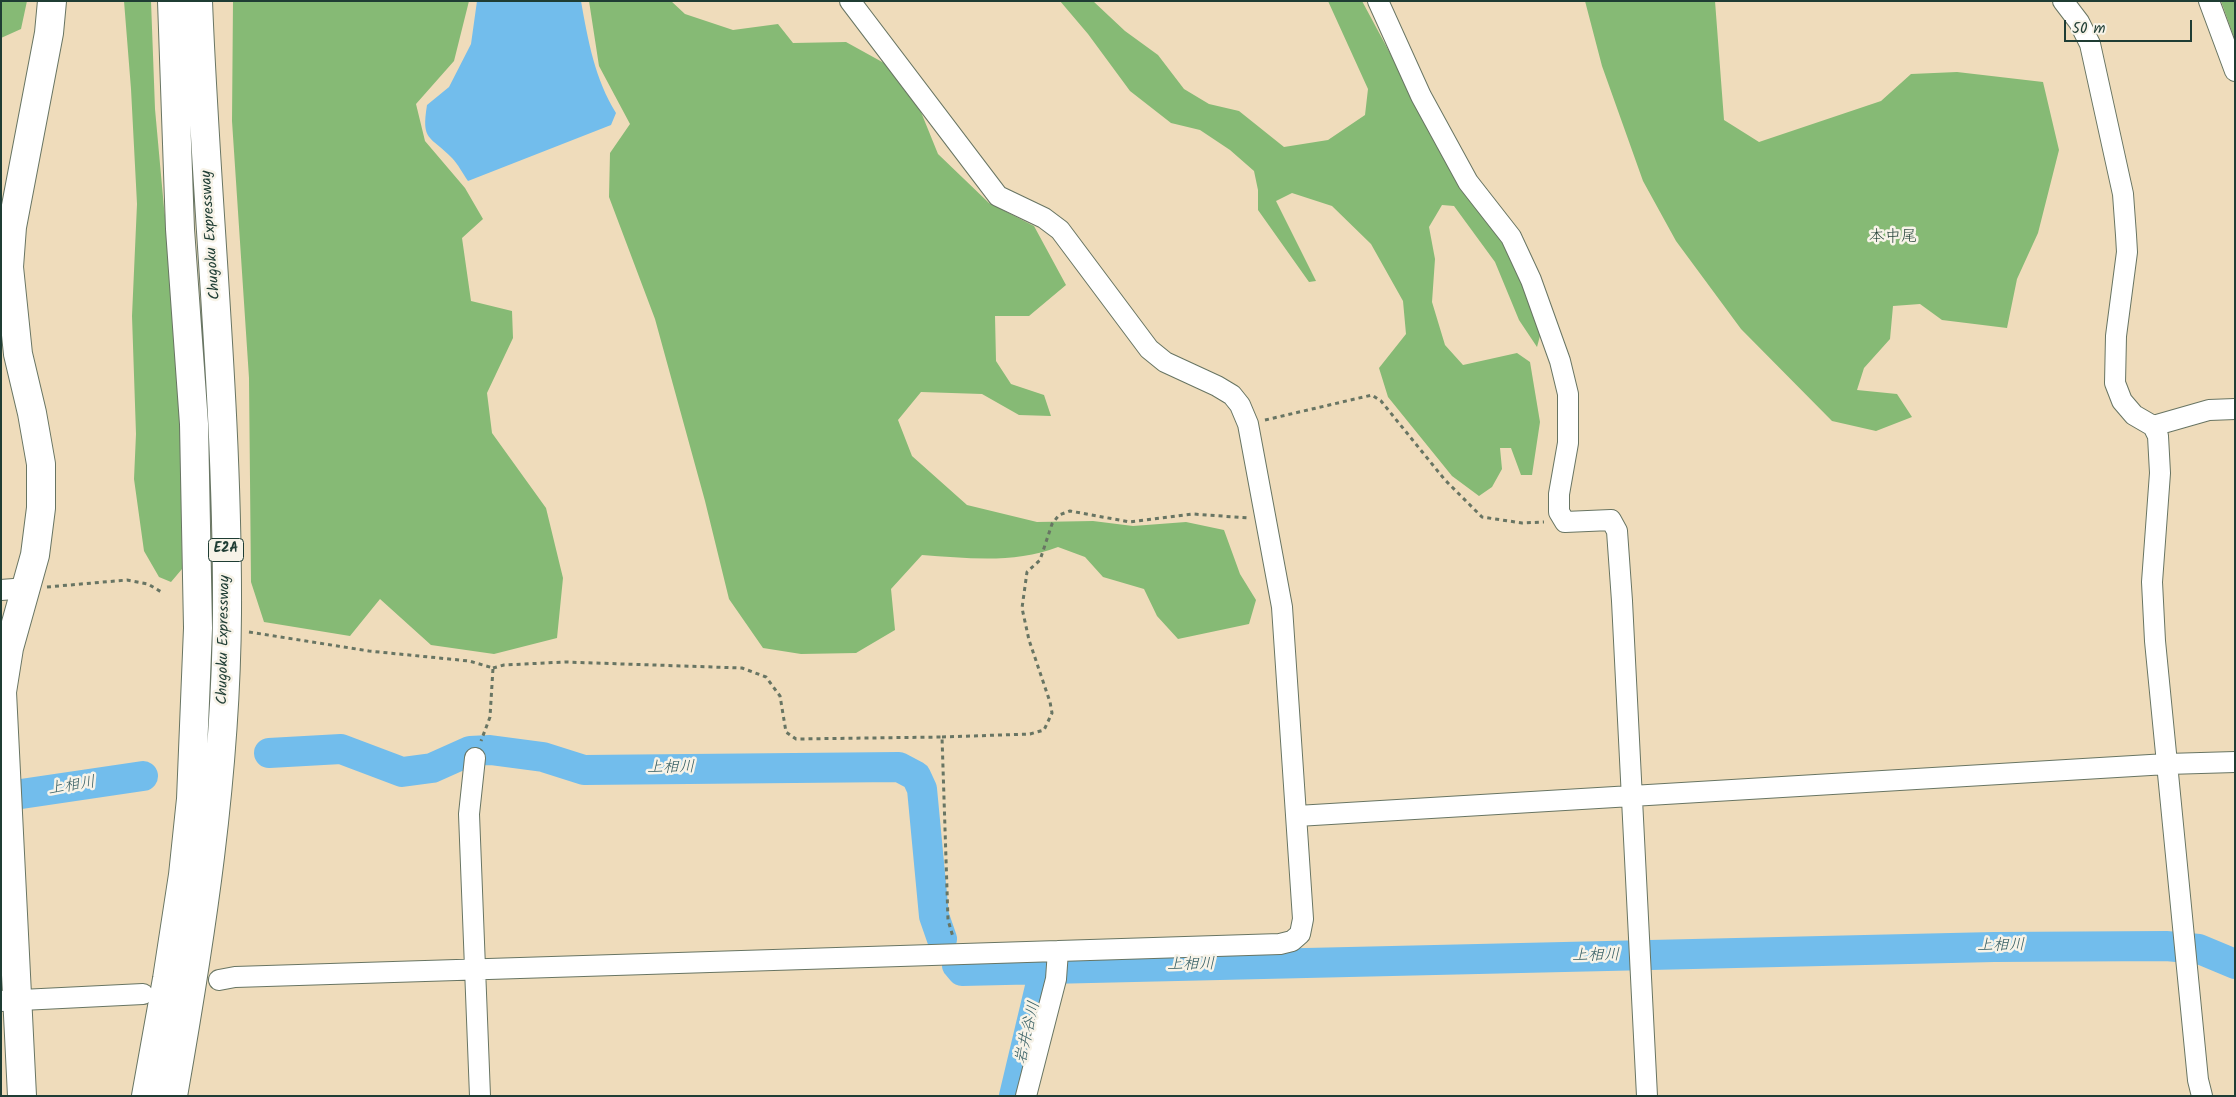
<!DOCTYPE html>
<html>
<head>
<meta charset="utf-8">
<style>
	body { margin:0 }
	#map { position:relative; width:2236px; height:1097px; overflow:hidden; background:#efdcbb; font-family:Kalam,sans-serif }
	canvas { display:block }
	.frame { position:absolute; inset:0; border:2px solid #1f3d34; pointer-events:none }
	.scale { position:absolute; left:2064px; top:20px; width:128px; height:22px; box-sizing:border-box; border:2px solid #1f3d34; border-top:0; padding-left:6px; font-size:15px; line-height:18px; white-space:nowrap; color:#1f3d34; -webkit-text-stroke:4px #f7f3e8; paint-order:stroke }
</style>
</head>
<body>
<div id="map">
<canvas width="2236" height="1097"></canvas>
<div class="frame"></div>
<div class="scale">50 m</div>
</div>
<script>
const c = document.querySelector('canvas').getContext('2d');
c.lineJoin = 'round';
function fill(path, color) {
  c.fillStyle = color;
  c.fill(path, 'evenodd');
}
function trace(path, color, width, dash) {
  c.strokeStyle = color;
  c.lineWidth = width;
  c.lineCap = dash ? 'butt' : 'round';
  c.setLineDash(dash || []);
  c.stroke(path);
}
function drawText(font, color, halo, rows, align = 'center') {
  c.font = font + ' Kalam,"Klee One",sans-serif';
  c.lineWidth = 5;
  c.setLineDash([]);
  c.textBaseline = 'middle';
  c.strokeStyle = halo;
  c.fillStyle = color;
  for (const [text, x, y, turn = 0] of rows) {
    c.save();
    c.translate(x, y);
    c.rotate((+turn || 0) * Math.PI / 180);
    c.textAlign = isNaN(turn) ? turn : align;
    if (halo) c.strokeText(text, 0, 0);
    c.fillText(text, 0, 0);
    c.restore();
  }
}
const forest = new Path2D(`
	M1,1H27L21,29L1,38Z
	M124,1H151L155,109L164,208L173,275L181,438L182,569L171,582L159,577L144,551L134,479L136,434L132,316L137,204L131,89Z
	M233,1H469L454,61L416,104L425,141L465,188L483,219L462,238L471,301L512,311L513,338L487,393L492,433L546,508L563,578L557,638L494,654L431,645L380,599L350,636L264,622L251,582L249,378L232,121Z
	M589,1H671L685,14L733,30L778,24L793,43L846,42L884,63L921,112L938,154L989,203L1034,226L1066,285L1029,316H995L996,361L1011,384L1044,395L1051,416L1019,415L982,394L921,392L898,420L912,456L967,505L1037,522L1093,521L1133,526L1186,522L1224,530L1240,574L1256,600L1249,624L1178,639L1157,616L1144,589L1103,577L1085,557L1058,547C1015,564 967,558 922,555L891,589L895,630L856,653L801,654L763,648L729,599L705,501L655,319L609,197L610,153L630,124L599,66Z
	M1060,1H1093L1125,31L1158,55L1184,89L1209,104L1239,111L1284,147L1328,140L1365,115L1368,89L1328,1H1362L1449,163L1511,253L1541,332L1537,347L1519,320L1495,262L1454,206L1442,205L1429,227L1435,259L1432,302L1445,345L1463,365L1517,353L1530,362L1540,422L1532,475H1521L1511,448H1500L1502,469L1492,487L1479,496L1452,476L1388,397L1379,368L1406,334L1403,301L1371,244L1332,206L1292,193L1276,201L1316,281L1309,282L1258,210V190L1254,171L1230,150L1200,130L1171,123L1130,91L1088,34Z
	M1585,1H1715L1724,120L1759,142L1881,101L1911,74L1957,72L2043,82L2059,150L2038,233L2017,279L2007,328L1942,320L1920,304L1893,306L1890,339L1864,368L1857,390L1897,394L1912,417L1876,431L1832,421L1741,329L1676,241L1643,181L1602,66Z
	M2221,1H2235V40Z`);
const water = new Path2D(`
	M477,1H581C588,41 595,79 616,113L611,125L468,181C463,174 458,164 452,158C430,135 421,142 427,105L449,87L471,44Z`);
const river = new Path2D(`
	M269,753L341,749L402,772L432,768L470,751L490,750L543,757L584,770L899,767L916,776L922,789L934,916L942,939
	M1,797L143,776
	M957,965L962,971L1994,947L2166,946L2199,949L2235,964
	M1014,1096L1044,970`);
const path = new Path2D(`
	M1265,420L1372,395L1381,401L1445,480L1482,517L1522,523L1544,522
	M47,587L127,580L148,584L163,593
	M249,632L369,651L469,661L493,668L490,717L481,741
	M493,668L504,665L565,662L742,668L766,677L780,696L786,732L796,739L942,737L948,920L953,937
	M942,737L1030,734L1044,730L1052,713L1050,702L1029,640L1022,608L1027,572L1040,560L1052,524L1059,515L1070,511L1130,522L1193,514L1249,518`);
const street = new Path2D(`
	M1378,1L1421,96L1468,182L1511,237L1531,280L1560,361L1568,394V443L1559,494V512L1565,522L1611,520L1617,531L1622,601L1647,1096
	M2063,1L2079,22L2090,44L2123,194L2126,235L2127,252L2116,336L2115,383L2122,401L2134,415L2153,426L2158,436L2160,473L2152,582L2155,641L2198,1080L2202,1096
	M2209,1L2235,71
	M2153,426L2209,410L2235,409
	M1,590L27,588
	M475,758L469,814L480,1096
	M1297,816L2167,764L2235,762
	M219,980L235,977L1280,944L1292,941L1300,934L1303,919L1282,607L1248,424L1240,405L1232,395L1217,386L1165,362L1149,349L1060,230L1044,218L998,196L850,1
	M1,1001L143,994
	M1026,1096L1056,979L1058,951`);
const secondary = new Path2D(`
	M22,1096L2,692L9,648L35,555L41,508V464L32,413L18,354L9,267L12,227L49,33L52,1`);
const highway = new Path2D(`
	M146,1096L167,979L183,875L191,799L198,628L194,424L180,229L172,1
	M173,1096C201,936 226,776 227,613C228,409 206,205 198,1`);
const shields = [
	[226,550,35]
];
const shieldNames = [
	["E2A",226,550]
];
const streetNames = [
	["Chugoku Expressway",212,235,-94],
	["Chugoku Expressway",225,640,-89]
];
const neighbourhoodNames = [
	["本中尾",1893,238]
];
const waterNames = [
	["上相川",671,769,-1],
	["上相川",72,787,-9],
	["上相川",2001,947,-1],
	["上相川",1596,957,-1],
	["上相川",1191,966,-1],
	["岩井谷川",1029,1033,-77]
];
fill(forest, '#86ba75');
fill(water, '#72bdec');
trace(river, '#72bdec', 30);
trace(street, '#687563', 22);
trace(secondary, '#687563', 30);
trace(highway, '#687563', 30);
trace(path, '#687563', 3, [4, 4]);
trace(street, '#fff', 20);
trace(secondary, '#fff', 28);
trace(highway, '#fff', 28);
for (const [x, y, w] of shields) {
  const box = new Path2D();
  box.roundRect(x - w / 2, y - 11.5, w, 23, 4);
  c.fillStyle = '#f7f3e8';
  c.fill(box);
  trace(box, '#1f3d34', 1);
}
drawText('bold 14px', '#1f3d34', null, shieldNames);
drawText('15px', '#1f3d34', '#f7f3e8', streetNames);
drawText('16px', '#1f3d34', '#f7f3e8', neighbourhoodNames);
drawText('italic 16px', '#345d62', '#f7f3e8', waterNames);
</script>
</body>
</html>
